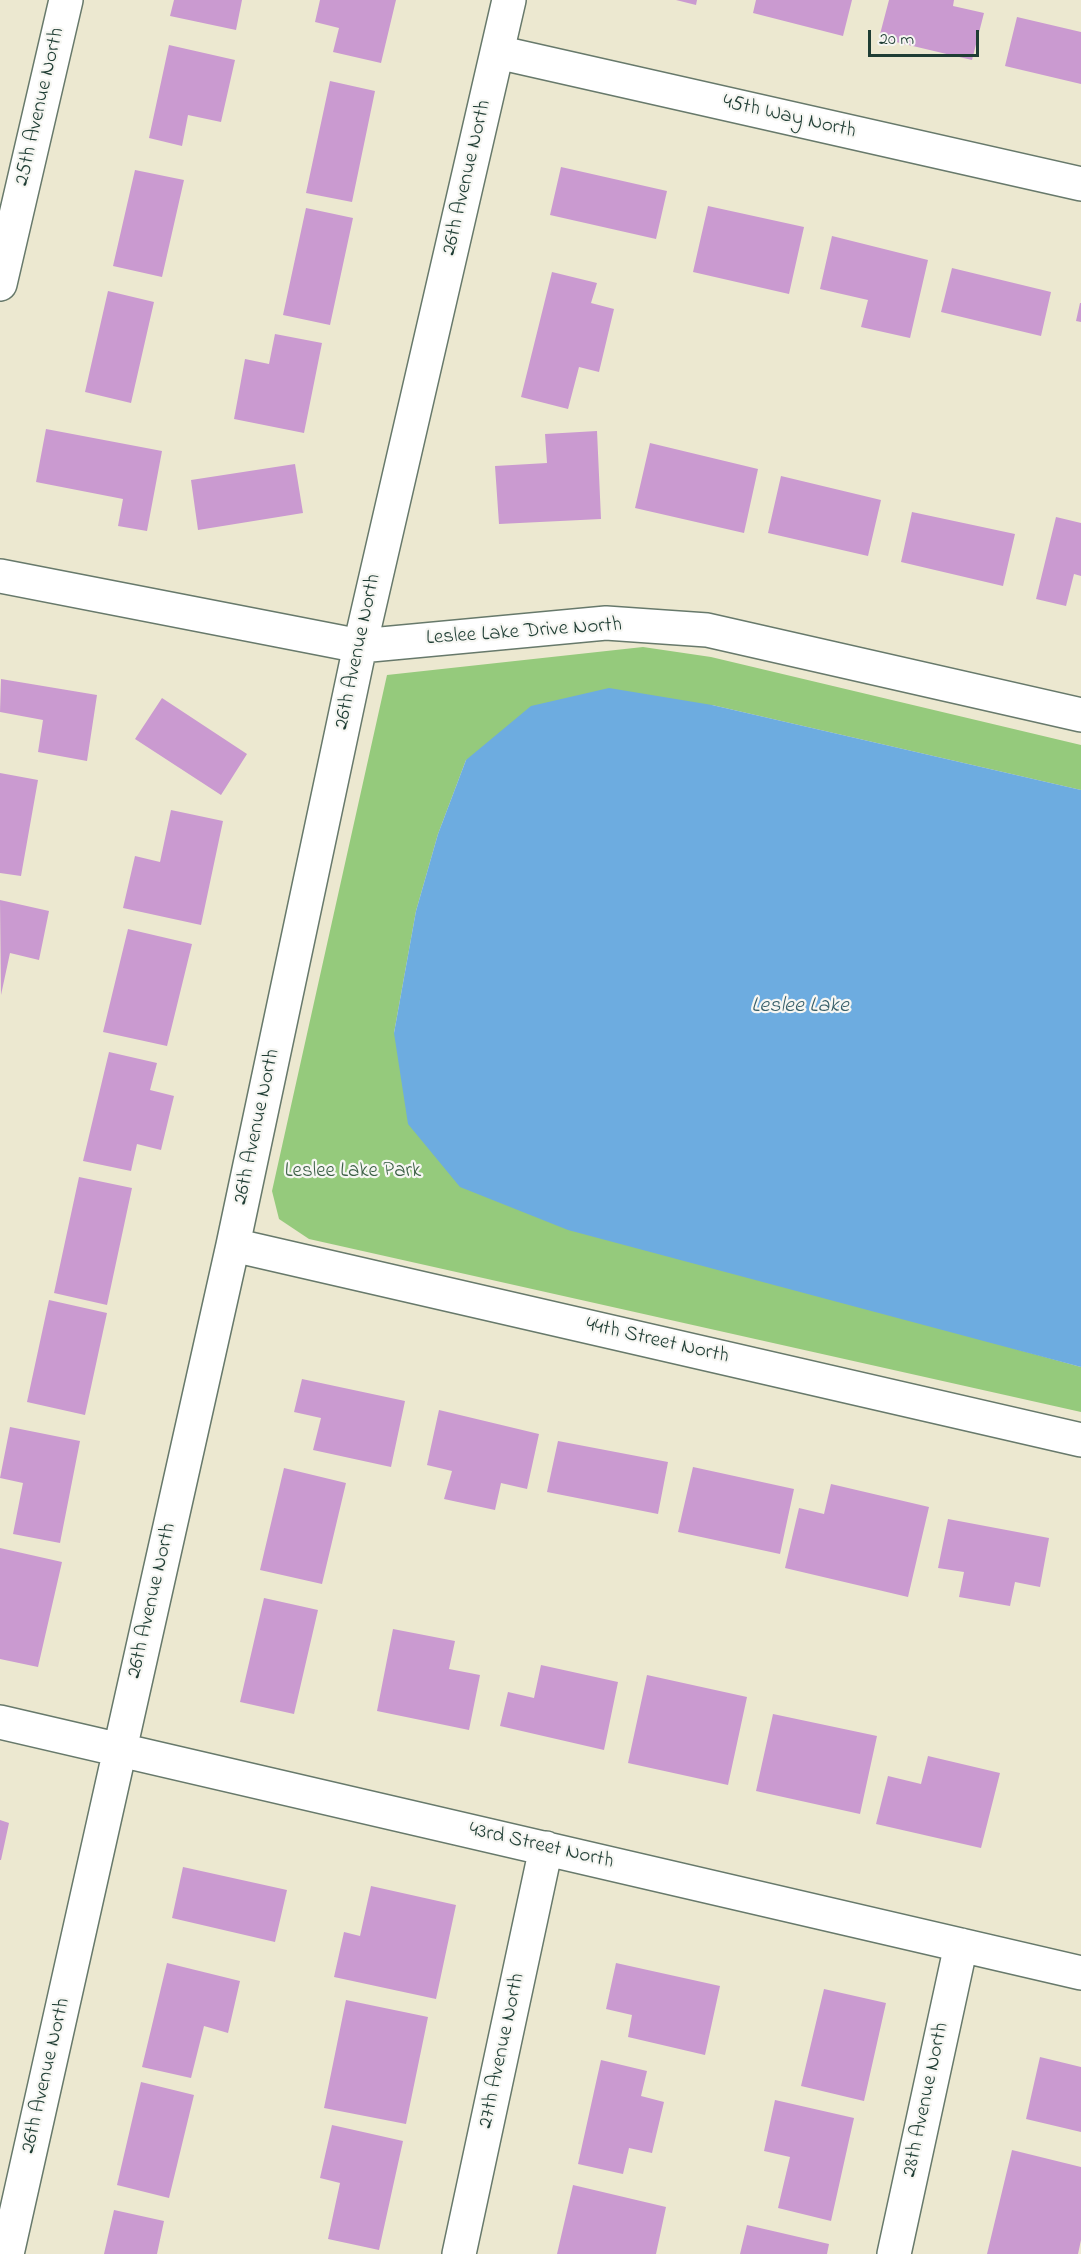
<!DOCTYPE html>
<html>
<head>
<meta charset="utf-8">
<style>
	body { margin:0 }
	#map { position:relative; width:1081px; height:2254px; overflow:hidden; background:#ece8d0; font-family:"Indie Flower",sans-serif }
	canvas { display:block }
	.scale { position:absolute; left:868px; top:30px; width:111px; height:27px; box-sizing:border-box; border:3px solid #1f3d34; border-top:0; padding-left:8px; font-size:18px; line-height:21px; white-space:nowrap; color:#1f3d34; -webkit-text-stroke:4px #f6f6f2; paint-order:stroke }
</style>
</head>
<body>
<div id="map">
<canvas width="1081" height="2254"></canvas>
<div class="scale">20 m</div>
</div>
<script>
const c = document.querySelector('canvas').getContext('2d');
c.lineJoin = 'round';
function fill(path, color) {
  c.fillStyle = color;
  c.fill(path, 'evenodd');
}
function trace(path, color, width, dash) {
  c.strokeStyle = color;
  c.lineWidth = width;
  c.lineCap = dash ? 'butt' : 'round';
  c.setLineDash(dash || []);
  c.stroke(path);
}
function drawText(font, color, halo, rows, align = 'center') {
  c.font = font + ' "Indie Flower",sans-serif';
  c.lineWidth = 4.5;
  c.setLineDash([]);
  c.textBaseline = 'middle';
  c.strokeStyle = halo;
  c.fillStyle = color;
  for (const [text, x, y, turn = 0] of rows) {
    c.save();
    c.translate(x, y);
    c.rotate((+turn || 0) * Math.PI / 180);
    c.textAlign = isNaN(turn) ? turn : align;
    if (halo) c.strokeText(text, 0, 0);
    c.fillText(text, 0, 0);
    c.restore();
  }
}
const green = new Path2D(`
	M643,647L711,657L1081,745V790L712,705L466,760L438,834L416,911L394,1033L933,1326L1081,1367V1412L309,1239L279,1219L272,1191L387,675Z`);
const water = new Path2D(`
	M609,688L712,705L1081,790V1367L568,1230L460,1187L408,1124L394,1033L416,911L438,834L466,760L531,706Z`);
const building = new Path2D(`
	M174,0H242L236,30L170,16Z
	M320,0H396L381,63L333,52L339,28L315,22Z
	M676,0H697L696,5Z
	M756,0H852L843,36L753,13Z
	M889,0H954L953,6L984,13L972,60L879,38Z
	M1017,17L1081,32V84L1005,66Z
	M169,45L235,60L221,122L188,115L182,146L149,138Z
	M330,81L375,91L352,202L306,193Z
	M561,167L667,191L656,239L550,215Z
	M135,170L184,180L162,277L113,266Z
	M708,206L804,227L789,294L693,272Z
	M306,208L353,218L330,325L283,315Z
	M832,236L928,260L910,338L861,327L868,300L820,289Z
	M952,268L1051,292L1041,336L941,312Z
	M552,272L597,283L591,303L614,309L599,372L579,367L568,409L521,397Z
	M108,291L154,302L131,403L85,392Z
	M1080,303H1081V322L1076,321Z
	M275,334L322,343L304,433L234,419L245,359L269,364Z
	M46,429L162,451L147,531L118,526L123,499L36,482Z
	M597,431L601,519L499,524L495,466L547,463L545,434Z
	M650,443L758,469L744,533L635,508Z
	M295,464L303,513L198,530L191,480Z
	M781,476L881,500L868,556L768,533Z
	M912,512L1015,534L1003,586L901,562Z
	M1056,517L1081,523V576L1074,574L1066,606L1036,599Z
	M1,679L97,695L87,761L38,752L43,720L0,712Z
	M162,698L247,754L221,795L135,739Z
	M0,773L38,780L21,876L0,873Z
	M171,810L223,821L201,925L123,908L135,856L160,862Z
	M0,900L49,911L39,960L10,953L1,995Z
	M128,929L192,944L167,1046L103,1032Z
	M109,1052L157,1063L150,1090L174,1096L161,1150L137,1144L131,1171L83,1161Z
	M79,1177L132,1188L107,1305L54,1293Z
	M49,1300L107,1313L85,1415L27,1402Z
	M302,1379L405,1401L391,1467L313,1450L321,1418L294,1412Z
	M439,1410L539,1434L527,1489L501,1483L495,1510L444,1499L452,1471L427,1465Z
	M10,1427L80,1441L60,1543L13,1534L23,1483L0,1478Z
	M558,1441L668,1462L658,1514L547,1492Z
	M693,1467L794,1489L780,1554L678,1532Z
	M284,1468L346,1483L322,1584L260,1570Z
	M831,1484L929,1507L908,1597L785,1568L799,1508L824,1514Z
	M948,1519L1049,1538L1040,1587L1015,1582L1010,1606L959,1597L964,1572L938,1568Z
	M0,1548L62,1562L38,1667L0,1659Z
	M264,1598L318,1610L294,1714L240,1702Z
	M393,1629L455,1641L449,1669L480,1675L469,1730L377,1711Z
	M541,1665L618,1682L604,1750L500,1726L508,1692L534,1698Z
	M647,1675L747,1697L728,1785L628,1763Z
	M773,1714L877,1736L860,1814L756,1791Z
	M928,1756L1000,1773L981,1848L876,1824L888,1776L921,1784Z
	M0,1820L9,1823L1,1860H0Z
	M183,1867L287,1890L275,1942L172,1918Z
	M371,1886L456,1905L436,1999L334,1977L344,1932L360,1936Z
	M167,1963L240,1981L228,2033L204,2026L191,2078L142,2067Z
	M616,1963L720,1986L705,2055L628,2037L632,2015L606,2009Z
	M824,1989L886,2003L864,2101L801,2086Z
	M346,2000L428,2017L406,2124L324,2108Z
	M1040,2057L1081,2067V2132L1026,2119Z
	M601,2060L647,2071L641,2096L664,2102L652,2153L629,2148L623,2174L578,2164Z
	M141,2082L194,2095L169,2198L117,2185Z
	M775,2100L854,2118L831,2221L778,2208L790,2157L764,2151Z
	M332,2125L403,2141L379,2250L328,2239L340,2183L320,2178Z
	M1012,2150L1081,2167V2240L1078,2254H987Z
	M573,2185L666,2207L656,2254H557Z
	M114,2210L164,2221L157,2254H104Z
	M747,2225L829,2244L827,2254H740Z`);
const minor = new Path2D(`
	M497,52L1081,184
	M0,284L66,0
	M0,576L360,646L606,623L707,630L1081,715
	M233,1245L1081,1440
	M0,1722L1081,1973
	M7,2254L233,1245L360,646L509,0
	M459,2254L546,1848
	M894,2254L961,1945`);
const streetNames = [
	["25th Avenue North",41,107,-77],
	["45th Way North",789,118,13],
	["26th Avenue North",468,178,-77],
	["Leslee Lake Drive North",524,633,-4],
	["26th Avenue North",359,652,-78],
	["26th Avenue North",258,1127,-78],
	["44th Street North",657,1342,13],
	["26th Avenue North",153,1601,-77],
	["43rd Street North",541,1847,13],
	["27th Avenue North",503,2051,-78],
	["26th Avenue North",47,2076,-77],
	["28th Avenue North",927,2100,-78]
];
const parkNames = [
	["Leslee Lake Park",353,1173]
];
const waterNames = [
	["Leslee Lake",800,1007]
];
fill(green, '#95ca7c');
fill(water, '#6dace0');
fill(building, '#ca9ad0');
trace(minor, '#67796b', 36);
trace(minor, '#fff', 33);
drawText('21px', '#1f3d34', '#f6f6f2', streetNames);
drawText('21px', '#3c6046', '#f6f6f2', parkNames);
drawText('italic 22px', '#365e68', '#f6f6f2', waterNames);
</script>
</body>
</html>
